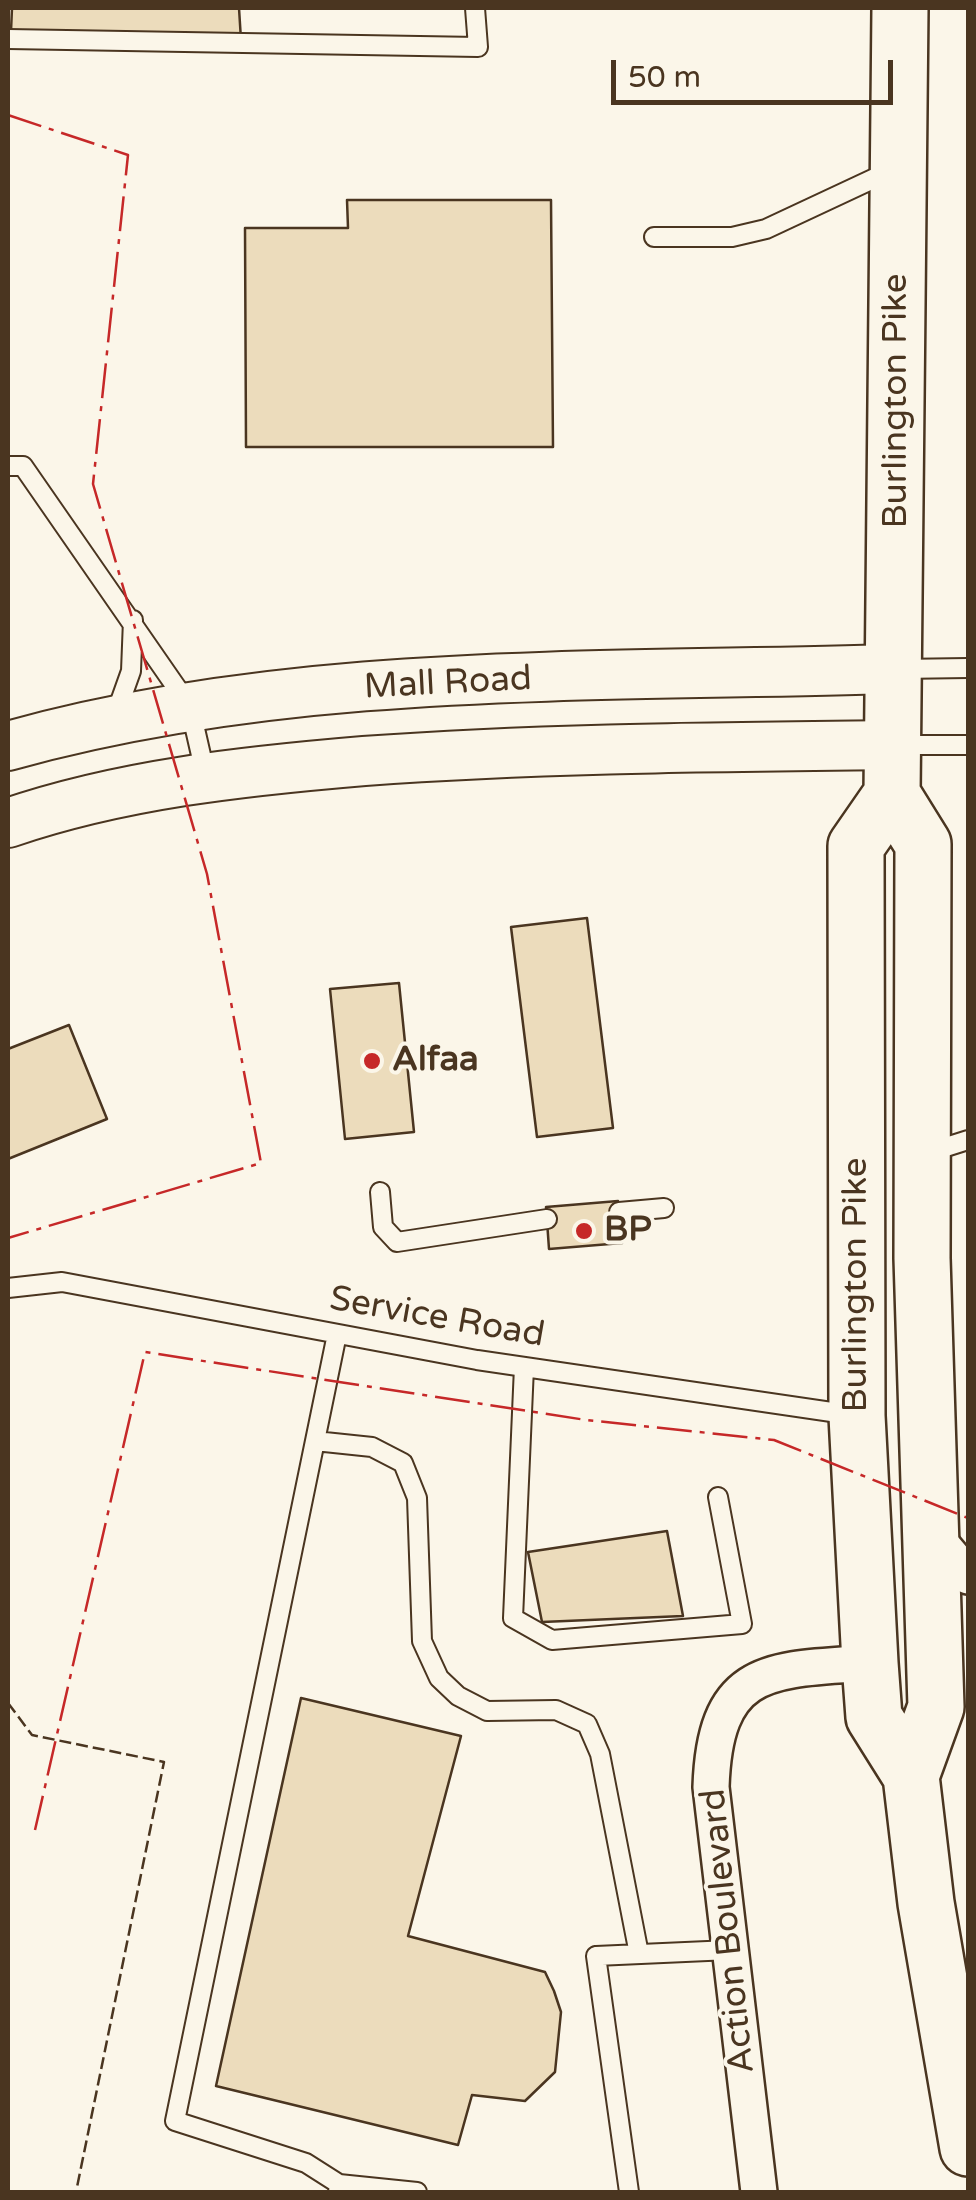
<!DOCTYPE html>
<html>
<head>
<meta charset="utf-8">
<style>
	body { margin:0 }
	#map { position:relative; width:976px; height:2200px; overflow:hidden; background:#fbf6e9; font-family:"Varela Round",sans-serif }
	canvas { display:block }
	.frame { position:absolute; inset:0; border:10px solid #4a3520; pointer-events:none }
	.scale { position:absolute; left:611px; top:60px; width:282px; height:45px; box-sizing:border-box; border:5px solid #4a3520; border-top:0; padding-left:12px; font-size:30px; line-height:35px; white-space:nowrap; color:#4a3520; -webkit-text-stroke:8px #fbf6e9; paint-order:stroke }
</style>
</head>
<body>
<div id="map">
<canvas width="976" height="2200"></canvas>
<div class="frame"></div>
<div class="scale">50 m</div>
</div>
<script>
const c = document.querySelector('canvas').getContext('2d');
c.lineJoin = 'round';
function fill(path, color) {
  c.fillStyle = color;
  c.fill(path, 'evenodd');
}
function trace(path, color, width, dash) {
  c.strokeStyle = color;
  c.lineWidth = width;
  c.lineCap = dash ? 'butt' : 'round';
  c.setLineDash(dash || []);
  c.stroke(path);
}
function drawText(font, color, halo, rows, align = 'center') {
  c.font = font + ' "Varela Round",sans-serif';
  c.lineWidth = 8;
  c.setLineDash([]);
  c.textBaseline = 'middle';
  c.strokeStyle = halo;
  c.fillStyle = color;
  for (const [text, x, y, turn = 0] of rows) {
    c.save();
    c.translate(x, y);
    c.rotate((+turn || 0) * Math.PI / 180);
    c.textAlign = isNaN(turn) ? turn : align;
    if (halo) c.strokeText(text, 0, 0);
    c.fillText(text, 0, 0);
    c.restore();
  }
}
const building = new Path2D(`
	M12,8H239L241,40L11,31Z
	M347,200H551L553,447H246L245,228H348Z
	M587,918L613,1128L537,1137L511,927Z
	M399,983L414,1132L345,1139L330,989Z
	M69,1025L107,1119L8,1159V1049Z
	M618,1201L622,1243L549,1249L546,1207Z
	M667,1531L683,1616L542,1622L528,1552Z
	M301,1698L461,1736L408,1936L545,1972L554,1991L561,2012L555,2072L525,2101L472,2095L458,2145L216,2086Z`);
const service = new Path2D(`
	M8,39L478,47L475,8
	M654,237H732L766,229L890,171
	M8,466H23L190,707L206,777
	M899,669L968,668
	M115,716L131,671L133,620
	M899,745H968
	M927,1153L968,1140
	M380,1192L383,1227L397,1242L547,1219
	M619,1212L664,1208
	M8,1288L62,1282L477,1360L852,1415
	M337,1334L175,2121L306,2163L339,2184L338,2192
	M524,1367L513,1618L552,1640L742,1624L718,1497
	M315,1441L372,1447L403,1463L417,1498L422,1641L439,1678L458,1696L487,1711L556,1710L587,1724L600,1754L639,1954
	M339,2184L417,2192
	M629,2192L596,1956L730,1950`);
const minor = new Path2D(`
	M930,1531L968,1576
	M759,2192L711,1787C715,1666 769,1670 870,1663`);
const secondary = new Path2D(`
	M8,746C294,666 599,678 895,669
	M8,823C122,784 245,771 364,761C541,748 717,747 894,745`);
const primary = new Path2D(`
	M900,8L892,794L856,846L857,1416L870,1663L874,1717L911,1776L926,1903L968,2148
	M892,794L923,844L922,1258L936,1707L911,1776`);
const fence = new Path2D(`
	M8,1703L32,1735L164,1762L76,2192`);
const power = new Path2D(`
	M8,115L128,155L93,484L207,874L261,1163L8,1238
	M35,1830L145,1352L586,1420L774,1440L968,1518`);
const markers = [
	[372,1061,10,"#c62828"],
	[584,1231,10,"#c62828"]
];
const streetNames = [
	["Burlington Pike",897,401,-90],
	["Mall Road",448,684,-3],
	["Burlington Pike",857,1285,-90],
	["Service Road",437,1318,10],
	["Action Boulevard",729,1931,-96]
];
const poiNames = [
	["Alfaa",392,1061],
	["BP",604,1231]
];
fill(building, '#ecdcbc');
trace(building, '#4a3520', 2.5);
trace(service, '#4a3520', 22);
trace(minor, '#4a3520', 40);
trace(secondary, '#4a3520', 52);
trace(primary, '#4a3520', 60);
trace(service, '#fbf6e9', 18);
trace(minor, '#fbf6e9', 35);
trace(secondary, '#fbf6e9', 48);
trace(primary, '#fbf6e9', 55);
trace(fence, '#4a3520', 2.5, [12, 5]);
trace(power, '#c62828', 2.5, [35, 8, 5, 8]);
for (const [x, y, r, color] of markers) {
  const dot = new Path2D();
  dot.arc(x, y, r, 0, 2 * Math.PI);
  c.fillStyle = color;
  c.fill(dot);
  trace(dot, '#fbf6e9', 4);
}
drawText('35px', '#4a3520', '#fbf6e9', streetNames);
drawText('bold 35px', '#4a3520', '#fbf6e9', poiNames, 'left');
</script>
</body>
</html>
